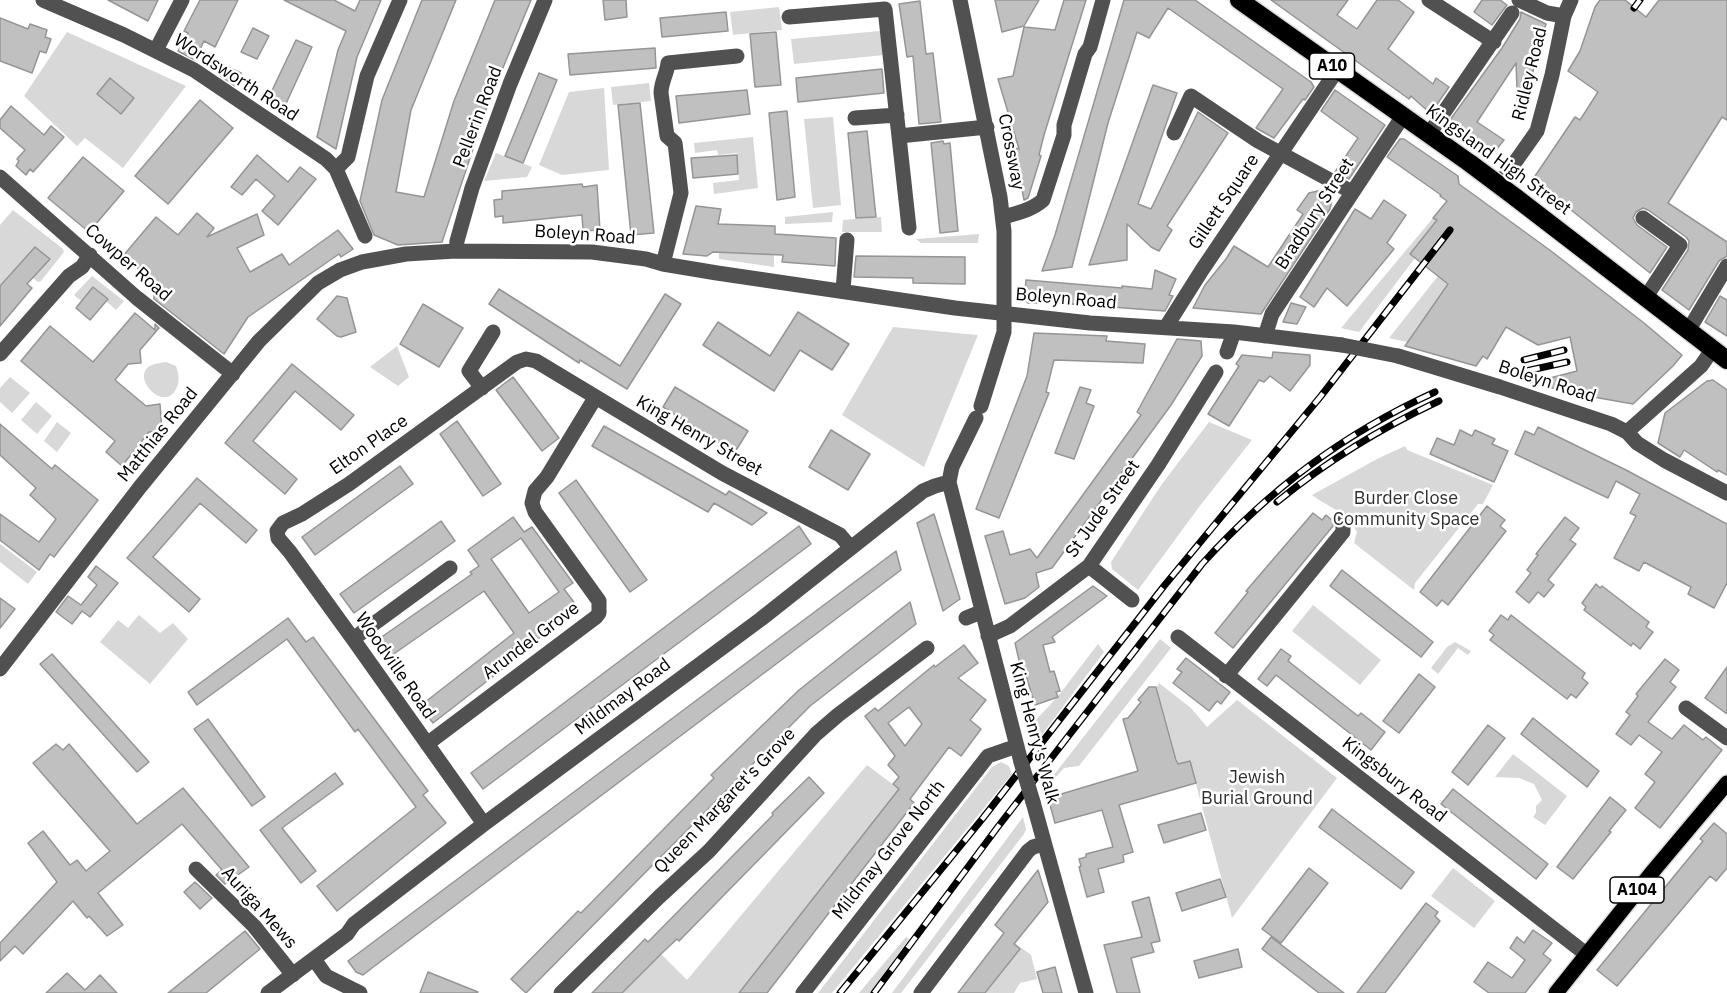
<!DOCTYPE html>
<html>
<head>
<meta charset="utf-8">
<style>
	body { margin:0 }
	canvas { display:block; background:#fff }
</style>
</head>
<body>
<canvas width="1727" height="993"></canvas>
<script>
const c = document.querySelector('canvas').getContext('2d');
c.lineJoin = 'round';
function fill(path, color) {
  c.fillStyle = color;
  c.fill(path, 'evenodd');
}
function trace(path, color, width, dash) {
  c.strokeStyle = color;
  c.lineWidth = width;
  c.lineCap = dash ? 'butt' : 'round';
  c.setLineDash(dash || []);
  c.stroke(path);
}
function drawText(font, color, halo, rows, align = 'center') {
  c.font = font + ' "IBM Plex Sans",sans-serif';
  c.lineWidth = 5;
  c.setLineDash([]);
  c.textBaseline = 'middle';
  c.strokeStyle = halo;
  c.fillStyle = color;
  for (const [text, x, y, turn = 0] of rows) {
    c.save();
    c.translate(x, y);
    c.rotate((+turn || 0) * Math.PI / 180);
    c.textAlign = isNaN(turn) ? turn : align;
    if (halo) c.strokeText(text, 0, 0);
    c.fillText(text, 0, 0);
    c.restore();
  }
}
const green = new Path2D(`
	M779,7L782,30L733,35L730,12Z
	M880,31L884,55L794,64L791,39Z
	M67,32L186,86L123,168L85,138L77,146L24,96Z
	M649,83L651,101L613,105L611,87Z
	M604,88L609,170L562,175L539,165L569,92Z
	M833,117L841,205L813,208L804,119Z
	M753,137L758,188L714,194L713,183L739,180L737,153L718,155L717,150L695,153L694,143Z
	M496,153L532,167L527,177L484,181Z
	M13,210L62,248L64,252L41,281L38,282L33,278L49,259L35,247L0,286V225Z
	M833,212L832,222L785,224V217Z
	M881,217L882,232H842L843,220Z
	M1433,218L1437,220L1410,254L1415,258L1359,332L1341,328Z
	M979,234L978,243H921L916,239Z
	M1470,251L1407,342L1389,338L1438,276L1443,280Z
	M719,253L774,254V267L719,259Z
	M92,276L124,301L116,310L106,301L108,299L94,287L81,301L74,295Z
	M893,327L978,335L924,467L842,415Z
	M397,346L409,377L398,386L370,367Z
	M166,362L176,366C179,374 180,382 176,389C164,414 128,375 152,365C156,363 162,363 166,362Z
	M10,377L30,393L12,413L0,402V388Z
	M36,402L52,416L37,434L21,420Z
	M57,422L71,433L57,452L44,441Z
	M1209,422L1252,440L1199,507L1138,590L1112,569L1111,562L1162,484Z
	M1405,446L1407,450L1493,485L1483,504H1478L1415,583L1414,590L1354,543L1357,532C1346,511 1329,508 1312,495L1377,459Z
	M0,544L37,572L28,584L0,562Z
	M1313,605L1381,660L1360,685L1292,631Z
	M139,615L160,633L173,623L188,639L150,684L100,642L118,620L128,628Z
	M1160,639L1171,648L1079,766L1064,768L1046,788V785Z
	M1455,642L1471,651L1468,655L1458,648L1438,674L1431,668L1447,647Z
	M1098,644L1104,652L1035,744L1030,725C1057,701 1076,672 1098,644Z
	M1159,683L1191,708L1207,727L1237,700L1337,778L1232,918L1190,762L1178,764L1157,687Z
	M1513,754L1567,796L1545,825L1533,817L1536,813V806L1542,800L1534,784L1519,778L1495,777Z
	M1001,762L1009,766L1012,774L832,993H818L992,767Z
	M867,765L899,789L739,993H622L661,954L687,980Z
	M1023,817L1026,829L1024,834L901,993H892Z
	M1453,868L1495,901L1474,928L1431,896Z
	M906,937L909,939L870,993H859Z
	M1015,943L1031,955L1037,979L1020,983L1014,993H986L1020,950L1014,944Z`);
const building = new Path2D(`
	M108,0H158L148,21Z
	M200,0H238L215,47L204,41L195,60L178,51L188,33L184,31Z
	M284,0H334L355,11L360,0H381L357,57L336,149L317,137L338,50L346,31Z
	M422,0H456L411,110L396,192L424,197L454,101L495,0H531L488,104L442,242L398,245L374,235L360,201L382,100Z
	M603,0H626L627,17L605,20Z
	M995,0H1039L1024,26L1002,32Z
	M1064,0H1086L1044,135L1039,155L1041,156L1028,198L1024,200L1014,148L1019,149L998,79L1013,76L1024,27L1055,30Z
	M1124,0H1195L1311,82L1314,87L1305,100L1303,99L1274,138L1256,128L1283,89L1168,8L1149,38L1137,32L1108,123L1072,267L1042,271L1055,235Z
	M1271,0H1348L1337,15L1357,29L1377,0H1398L1414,12L1388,49L1433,84L1436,78L1449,87L1431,113H1430L1411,96L1409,99Z
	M1482,0H1500L1507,5L1492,25L1474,12Z
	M1600,0H1625L1646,17L1659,0H1727V120L1722,117L1668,203L1727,242V256L1719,261L1689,310L1662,290L1688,250L1689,241L1686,237L1648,210L1643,208L1636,212L1633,218L1637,225L1667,247L1650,273L1556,198L1531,182L1575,117L1580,120L1598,92L1568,71L1580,51L1595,7Z
	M920,1L926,54L933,53L941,122L919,124L913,56L907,57L899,4Z
	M726,12L728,31L662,37L660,18Z
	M1521,12L1546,24L1521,115L1518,114L1516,63L1477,122L1504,140L1492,155L1447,124L1502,48L1520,19Z
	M0,18L28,29L30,24L47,30L45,37L51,39L46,53L40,51L32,73L0,61Z
	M253,28L269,36L257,59L241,52Z
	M776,32L781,85L755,87L750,34Z
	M296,40L312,47L284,108L267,101Z
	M655,48L656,68L570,75L568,54Z
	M224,65L241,73L235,86L219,75Z
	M882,69L884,93L798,102L796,78Z
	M539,73L557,80L523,163L505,156Z
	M110,78L134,98L121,114L97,94Z
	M1153,85L1177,93L1138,204L1151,209L1198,112L1228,133L1167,226L1172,230L1159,251L1151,247L1127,224V260L1089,265Z
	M747,90L750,114L679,123L676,96Z
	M1335,90L1385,125L1349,179L1335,172L1358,138L1321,111Z
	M200,100L233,128L168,204L135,176Z
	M640,103L654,233L631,235L618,105Z
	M11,106L44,135L51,126L64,137L33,172L30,169L26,175L16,166L19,161L17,159L25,150L0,128V120Z
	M787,111L795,197L777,200L769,113Z
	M867,131L876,217L856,218L848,133Z
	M1400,139H1404L1458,176L1459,184L1551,251L1644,323L1682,355L1673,366L1633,404L1582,395L1531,383L1577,371L1570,337L1538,345L1506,327L1487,359L1483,356L1476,366L1405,346L1448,284L1410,254L1437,220L1433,218L1447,201L1440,196L1441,195L1387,157Z
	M943,141L944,144L950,143L958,231L940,233L931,143Z
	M257,155L288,182L300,167L316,179L278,225L262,211L275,196L256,179L242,195L231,187Z
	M737,155L738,174L693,178L691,158Z
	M83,157L124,191L89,232L48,198Z
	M582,184L583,187L597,185L600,230L583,231L582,215L503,223V216L495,217L494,200L502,199V191Z
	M1326,189L1330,191L1332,200L1330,209L1261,314L1193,308L1205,285L1226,259L1234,246L1268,267L1303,214L1297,210L1309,193Z
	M1384,200L1406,215L1387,243L1394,249L1347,306L1327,288L1314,307L1300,297L1355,209L1371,219Z
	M696,206L721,209L718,224L775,226V234L836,238L835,266L782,262L783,255L713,252L707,256L683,254Z
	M197,213L214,228L207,237L257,214L264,235L237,248L250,272L282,254L289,265L338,230L353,249L341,257L339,254L248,317L224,354L154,299V292L159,286L123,256L156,217L178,235Z
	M35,247L50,259L27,284L32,288L0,326V286Z
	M856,256L965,257V284L913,283V278L854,277Z
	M1155,270L1176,279L1169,295L1173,296L1165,311L1043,302L1042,303H1028L1024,299L1026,280L1122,288V286L1152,289Z
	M93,287L108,299L90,320L76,308Z
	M499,289L620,366L665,294L681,304L627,389L580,360L579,363L489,304Z
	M337,296L347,298L356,332L341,337L337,336L317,319Z
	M1720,296L1727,300V336L1705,322Z
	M1291,303L1306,307L1297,324L1283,322Z
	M423,304L463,328L439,367L400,344Z
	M798,312L849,344L832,370L800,350L774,391L703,345L718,322L770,356Z
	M135,313L155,330V324L159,328L140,350L141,363L128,364L115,380L146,406L160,404L162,431L149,432L122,466L106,452L115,441L21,361L50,326L93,362Z
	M1034,333L1107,336L1106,341L1145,344L1143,363L1054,360L1046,392L1049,393L999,518L976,509L1027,376Z
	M1177,339L1201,341L1202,356L1171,405L1052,568L1036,573L1039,587L1025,598L1005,604L985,536L1003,531L1010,555L1030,549L1037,558L1141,415L1137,412Z
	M1273,352L1310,355V365L1290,391L1270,376L1264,382L1259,380L1229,426L1208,414L1239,366L1236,364L1242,355L1272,358Z
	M292,364L354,415L341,430L295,391L253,441L297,479L285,494L225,443Z
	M513,377L559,438L542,451L496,390Z
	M1713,380L1727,390V475L1718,470L1717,472L1684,450L1680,457L1658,443L1665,413L1707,381Z
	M675,387L748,431L735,452L663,407Z
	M1080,387L1091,390L1086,403L1094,406L1074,459L1055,453Z
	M457,421L501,484L483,496L440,434Z
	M0,424L52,469L55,465L98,500L54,557L50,554L39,570L0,540V514L39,542L56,519L30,495L36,488L0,455Z
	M604,426L726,495L729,491L767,513L752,525L714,503L708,512L592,446Z
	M1538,427L1626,470L1727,524V583L1714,608L1688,594L1691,587L1644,562L1639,571L1614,558L1636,516L1630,513L1640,494L1616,481L1608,498L1515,454L1525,431L1534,435Z
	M831,430L870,454L848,490L809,467Z
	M1460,430L1472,436L1475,430L1495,439L1492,444L1508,451L1494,482L1430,454L1437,438L1454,445Z
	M400,466L413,484L315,555L302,537Z
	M197,478L257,530L246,543L200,503L153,557L200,599L189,612L127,558Z
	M576,480L647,580L630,592L559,493Z
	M1487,506L1505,520L1500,526L1506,531L1448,605L1442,600L1437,606L1420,592Z
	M1313,513L1322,520L1326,515L1333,521V526L1233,648L1215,633L1248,592L1246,591Z
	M934,514L960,599L943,611L917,523Z
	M513,517L524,532L532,527L573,583L564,589L579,609L534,642L530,636L506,653L513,661L433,723L420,706L514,633L484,591L385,660L373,643L472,574L470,572L479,566L468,550ZM521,538L559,592L529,613L491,559Z
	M1565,517L1579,528L1570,540L1576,544L1548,580L1554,585L1544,597L1538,592L1529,603L1516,592L1531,573L1527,570L1538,555L1536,554Z
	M441,521L455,541L354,613L340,594Z
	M799,526L811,544L483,789L471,773Z
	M896,551L901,570L372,968L363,975L356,972L348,961Z
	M96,566L118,583L90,617L82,611L72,624L56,612L68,596L81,605L97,585L88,577Z
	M1342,570L1433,642L1421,657L1330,586Z
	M1596,584L1600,588L1602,586L1649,622L1646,627L1653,632L1640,649L1633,643L1631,646L1584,610L1586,607L1582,603Z
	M1093,586L1107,596L1052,637L1055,642L1043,645L1050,672L1054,671L1060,691L1056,692L1058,697L1035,705L1026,676L1023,677L1015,643Z
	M0,598L15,609L0,628Z
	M910,602L916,624L810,706L526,993L511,979L578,911L581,913L714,778L711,775L799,690Z
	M1501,615L1508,620L1511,615L1585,673L1582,678L1588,683L1576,698L1571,694L1567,699L1490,640L1494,635L1489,631Z
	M288,618L306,642L313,637L428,791L423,795L446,823L337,911L317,886L416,807L358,729L355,732L287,639L197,705L188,692Z
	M964,645L978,663L958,678L986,700L970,720L981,729L961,756L949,747L910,799L914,803L767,993H739L899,789L893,784L899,777L888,765L895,756L865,716L875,708L878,711L934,665L935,667ZM909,707L922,724L905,746L888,723Z
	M1281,649L1291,656L1288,661L1358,716L1361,713L1385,732L1371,750L1276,675L1267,686L1258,679Z
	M52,654L149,762L137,772L40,664Z
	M1186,658L1230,692L1221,704L1217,701L1209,711L1173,683L1182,672L1177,669Z
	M1665,659L1679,670L1670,682L1676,687L1648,722L1672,739L1684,725L1703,740L1706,737L1722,750L1660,828L1635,808L1655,782L1645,774L1662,752L1639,735L1631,745L1616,734L1630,715L1626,712L1638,696L1636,694Z
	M1727,667V714L1705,698Z
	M1419,674L1435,687L1399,733L1383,721Z
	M1149,687H1156L1176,760L1178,764L1190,761L1196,783L1119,805L1133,852L1123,855L1124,862L1098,869L1104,892L1087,897L1079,867L1081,866L1079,859L1086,857V854L1113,847L1102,810L1055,823L1048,798L1138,771L1123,719L1128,718L1141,702L1138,700Z
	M1533,718L1599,771L1587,787L1521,734Z
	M208,719L265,797L252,806L194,729Z
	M1488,725L1505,738L1468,785L1452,772Z
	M56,744L63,750L69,744L137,824L183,788L249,867L225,884L216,875L222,870L182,824L98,893L123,925L107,936L89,916L87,918L73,901L23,954L15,946L0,961V943L57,882L28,843L43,831L70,865L77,860L86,871L110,851L33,763Z
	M335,773L343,784L282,828L316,871L301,883L260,830Z
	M809,777L824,793L679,941L677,939L663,952L622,993H592L645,939L648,942L773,815L772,813Z
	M1453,789L1548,864L1536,879L1441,804Z
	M1610,797L1626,810L1609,831L1611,832L1573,879L1557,867Z
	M1332,809L1414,872L1401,889L1319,827Z
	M1201,813L1206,830L1164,843L1158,825Z
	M1714,823L1727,834V868L1716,881L1710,876L1617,986L1597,970L1703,841L1700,839Z
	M1309,868L1328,883L1281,943L1262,929Z
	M1038,870L1048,902L1014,944L1020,949L985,993H958L1004,933L995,925Z
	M1220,879L1226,897L1182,911L1176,893Z
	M195,882L212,898L200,909L184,892Z
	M1149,897L1160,941L1151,943L1154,952L1131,958L1140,993H1117L1104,945L1142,937L1132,902Z
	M1426,903L1438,912L1435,916L1440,921L1385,993H1357Z
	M1533,930L1552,943L1543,954L1551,960L1525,993H1489L1474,982L1488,962L1512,978L1525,960L1510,948L1517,937L1524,943Z
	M245,931L260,949L206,993H168Z
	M1271,937L1344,993H1319L1262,949Z
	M1238,949L1242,967L1199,978L1194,961Z
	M1055,967L1062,993H1043L1037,972Z
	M428,972L478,992L477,993H420Z
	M67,973L85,990L100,975L117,993H46Z`);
const minor = new Path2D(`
	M43,0L124,35L194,70L326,159L336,169L365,236
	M960,0L1000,197L1004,231V332L981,406
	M1429,0L1494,42
	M1519,0L1547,13L1564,16
	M789,17L885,9L909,228
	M156,50L182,0
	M855,118L897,115
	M1174,133L1191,96L1258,141L1352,192
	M1429,134L1512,13
	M899,136L987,127
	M336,169L348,157L367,76L400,0
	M0,177L137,298L233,374
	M1499,185L1537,131L1552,75L1564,16L1571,0
	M1003,217C1017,213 1032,210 1043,200L1064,135V125L1085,54L1090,47L1103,0
	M1643,218L1680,245L1646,297
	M456,251L457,241L472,188L510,84L545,0
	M663,264L681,193L675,143L667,136L661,93C661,82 667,74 668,63L737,56
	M843,290L847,240
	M1166,327L1202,270L1337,70
	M1688,331L1727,266
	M1265,336L1272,314L1403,116
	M1227,352L1234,332
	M0,354L69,276L82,267L90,255
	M1398,356L1500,387L1611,424L1627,432L1637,443L1664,460L1727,493
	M482,388L469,371L493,332
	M976,418L952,467L949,482L1021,762
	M1627,432L1701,366L1712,350
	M1089,566L1132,600
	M966,618L981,612
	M988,636L1010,626L1089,566L1158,465L1216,372
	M1178,637L1586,954
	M353,639L450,568
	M0,669L140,487L259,341L318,283L340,270L362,262L406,254L456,251L592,252L646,259L663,264L717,273L955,308L1090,323L1234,332L1342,345
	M1226,676L1343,532V520
	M1686,708L1727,738
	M427,744L596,617L599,613V601L535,512L532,503L535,491L547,477L595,398
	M1033,802L1086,993
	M484,824L353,639L290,552L278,538L277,531L283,523L302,514L349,484L517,362L526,359L536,361L722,473L840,535L851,548
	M196,869L254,926L293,975
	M314,959L326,976L360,993
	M268,993L347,934L354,924L484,824L761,619L923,491L935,486L949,482
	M561,993L659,897L709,851L816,734L838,715L927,648
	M803,993L988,756L1017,746
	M921,993L1028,851L1033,847L1043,844`);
const major = new Path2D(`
	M1556,993L1654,870L1727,783`);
const highway = new Path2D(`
	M1239,0L1471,164
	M1515,197L1727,360`);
const rail = new Path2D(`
	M1634,8L1640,0
	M1524,360L1564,350
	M1526,371L1567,362
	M1277,502C1327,461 1381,428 1439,401
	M840,993L983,818L1164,586L1321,396L1450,230
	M874,993L997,828L1202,564C1270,489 1343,434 1435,392`);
const minorBridge = new Path2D(`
	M1342,345L1398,356
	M1021,762L1033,802`);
const highwayBridge = new Path2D(`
	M1471,164L1515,197`);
const shields = [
	[1332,66,45],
	[1637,890,54]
];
const shieldNames = [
	["A10",1332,66],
	["A104",1637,890]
];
const streetNames = [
	["Ridley Road",1530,74,-76],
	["Wordsworth Road",236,78,33],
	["Pellerin Road",478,117,-69],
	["Crossway",1011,152,79],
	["Kingsland High Street",1498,160,36],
	["Gillett Square",1224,202,-56],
	["Bradbury Street",1315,214,-57],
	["Boleyn Road",585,235,4],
	["Cowper Road",128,263,41],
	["Boleyn Road",1066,299,5],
	["Boleyn Road",1547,382,18],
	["Matthias Road",158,435,-51],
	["King Henry Street",699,436,30],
	["Elton Place",369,445,-35],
	["St Jude Street",1103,509,-55],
	["Arundel Grove",531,641,-37],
	["Woodville Road",395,666,55],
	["Mildmay Road",623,697,-37],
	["King Henry's Walk",1034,733,75],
	["Kingsbury Road",1394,780,38],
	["Queen Margaret's Grove",725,801,-46],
	["Mildmay Grove North",889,850,-52],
	["Auriga Mews",259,908,48]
];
const parkNames = [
	["Burder Close",1406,499],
	["Community Space",1406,520],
	["Jewish",1257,778],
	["Burial Ground",1257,799]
];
fill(green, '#d8d8d8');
fill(building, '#c0c0c0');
trace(building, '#959595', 1.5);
trace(major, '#dbdbdb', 18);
trace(highway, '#dbdbdb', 21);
trace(minor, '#515151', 15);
trace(major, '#000', 15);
trace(highway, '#000', 18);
trace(rail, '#000', 7);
trace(rail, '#fff', 4.5, [14]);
trace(highwayBridge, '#dbdbdb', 21, []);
trace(minorBridge, '#515151', 15);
trace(highwayBridge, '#000', 18);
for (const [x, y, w] of shields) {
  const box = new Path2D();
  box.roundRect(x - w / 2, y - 13, w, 26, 4.5);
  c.fillStyle = '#fff';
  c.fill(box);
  trace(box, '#000', 1.5);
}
drawText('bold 16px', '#000', null, shieldNames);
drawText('18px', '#000', '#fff', streetNames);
drawText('18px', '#2f2f2f', '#fff', parkNames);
</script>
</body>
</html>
